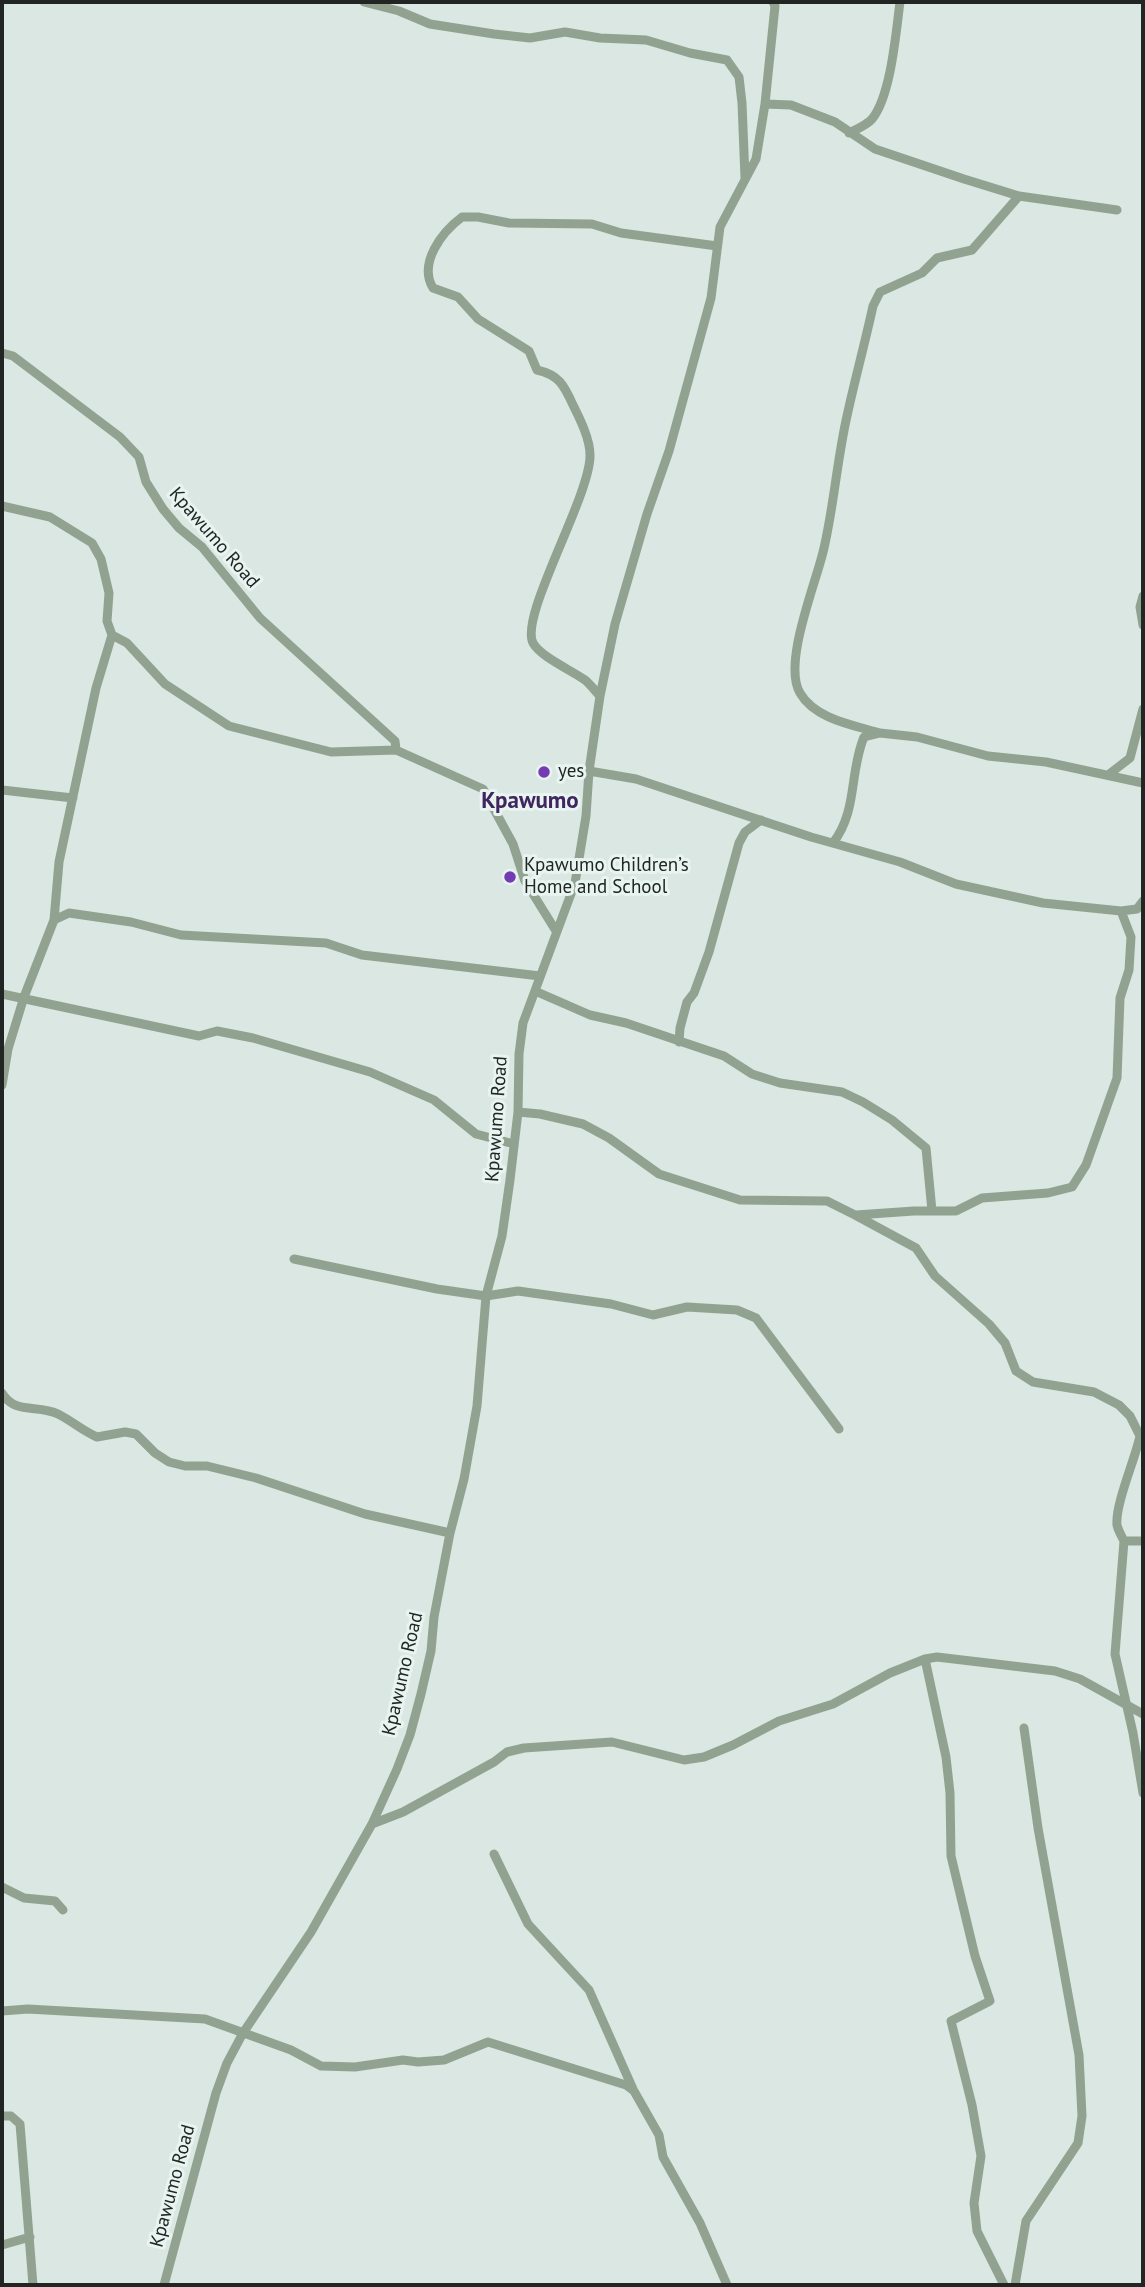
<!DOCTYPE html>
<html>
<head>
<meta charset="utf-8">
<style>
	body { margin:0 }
	#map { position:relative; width:1145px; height:2287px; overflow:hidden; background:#dbe7e2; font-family:"PT Sans",sans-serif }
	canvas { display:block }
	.frame { position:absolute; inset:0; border:4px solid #212624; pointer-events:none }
</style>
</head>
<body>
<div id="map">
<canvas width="1145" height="2287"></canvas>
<div class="frame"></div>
</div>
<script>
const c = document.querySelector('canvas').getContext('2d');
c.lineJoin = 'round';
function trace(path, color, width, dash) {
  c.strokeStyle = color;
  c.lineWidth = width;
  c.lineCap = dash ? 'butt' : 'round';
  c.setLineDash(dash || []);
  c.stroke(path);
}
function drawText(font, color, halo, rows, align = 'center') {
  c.font = font + ' "PT Sans",sans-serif';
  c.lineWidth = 6;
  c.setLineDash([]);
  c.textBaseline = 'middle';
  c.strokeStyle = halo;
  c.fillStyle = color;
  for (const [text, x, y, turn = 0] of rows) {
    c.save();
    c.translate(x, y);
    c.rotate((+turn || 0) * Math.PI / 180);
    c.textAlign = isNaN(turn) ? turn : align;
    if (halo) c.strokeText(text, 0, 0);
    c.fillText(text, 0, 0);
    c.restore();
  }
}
const street = new Path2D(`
	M364,2L399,11L430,24L494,34L530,38L565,32L600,38L646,40L690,53L727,60L739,77L742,103L745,178
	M765,104L791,105L835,122L875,149L964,179L1019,196L1117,210
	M849,133C857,129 867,125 872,119C891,96 896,32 900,2
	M2,353L13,356L120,437L139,457L146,482L163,509L179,528L202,547L260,618L395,741L396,750L483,789L513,844L525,881L556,931
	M2,506L50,517L92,543L101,559L109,593L107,621L112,635L127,643L165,684L229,726L331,752L396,750
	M1143,596L1140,607L1143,625
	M600,696C595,691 591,685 585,680C571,670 541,657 533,643C519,616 591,495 590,455C590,439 580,419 573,405C564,385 559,375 537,370L529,351L478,319L458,297L433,288C418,263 442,232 462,217H478L509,223L592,224L621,233L717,246
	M880,733C853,725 815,719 800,693C782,663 817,581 824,548C834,505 837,460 847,416C855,379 865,343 873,306L880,292L922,273L937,258L972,250L1019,196
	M589,771L636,779L811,837L900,862L956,884L1043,903L1121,911L1137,909L1143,901
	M1108,775L1130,758L1143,709
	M2,790L73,798
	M833,843C858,810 849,773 864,737L880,733L917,737L988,756L1046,762L1143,783
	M54,920L69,913L131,922L181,935L326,943L362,955L540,976
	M535,991L590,1015L626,1023L724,1056L752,1074L780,1083L842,1092L863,1102L892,1120L926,1148L932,1211
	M2,994L199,1036L217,1031L253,1038L370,1072L434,1100L476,1134L514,1144
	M679,1042L680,1028L687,1002L694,993L709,952L739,843L745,832L761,820
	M2,1085L8,1049L24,997L54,920L59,862L96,688L112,635
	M518,1112L540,1114L583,1124L609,1138L659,1174L740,1200L827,1201L855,1215L916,1248L935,1276L989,1324L1005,1343L1016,1371L1033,1382L1094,1392L1119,1405L1130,1416L1143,1442
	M856,1215L914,1211H956L982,1198L1048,1193L1072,1187L1086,1165L1117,1078L1120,998L1129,970L1131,937L1121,911
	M294,1259L437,1289L486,1296L518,1291L611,1304L653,1315L687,1307L737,1310L756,1318L839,1429
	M2,1393C15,1415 38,1404 58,1414C72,1421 83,1431 97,1437L125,1432L136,1434L155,1453L169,1462L185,1466H207L256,1478L365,1514L450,1533
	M1140,1436C1135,1460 1115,1504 1117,1525C1118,1530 1122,1537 1124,1541L1115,1654L1133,1733L1143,1793
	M1124,1541H1143
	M925,1659L946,1757L950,1793L951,1856L975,1956L990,2001L951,2021L972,2105L981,2156L974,2203L977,2231L1004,2285
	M372,1824L403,1812L494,1762L507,1752L524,1748L612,1742L684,1760L704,1757L733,1745L779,1721L833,1704L890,1673L925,1659L937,1657L1055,1671L1080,1679L1143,1714
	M494,1854L528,1924L589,1990L633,2089
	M2,1887L24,1898L55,1901L63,1910
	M2,2011L28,2009L205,2019L291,2050L321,2066L355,2067L403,2060L418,2062L444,2060L488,2042L626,2085L634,2091L659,2135L663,2157L700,2223L727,2285
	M2,2116H11L20,2124L33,2285
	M2,2245L30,2237
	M164,2285L216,2093L227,2063L243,2033L311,1932L372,1824L397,1769L410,1735L421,1694L431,1651L434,1617L450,1533L464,1479L477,1406L486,1296L502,1236L510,1180L518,1112L519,1054L523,1023L575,883L586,816L589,771L600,696L615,624L647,514L669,451L711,298L720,227L756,159L765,104L775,6L773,2
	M1015,2285L1026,2221L1078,2143L1082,2116L1079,2055L1038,1828L1024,1728`);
const markers = [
	[544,772,7,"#733cb2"],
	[510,877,7,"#733cb2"]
];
const streetNames = [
	["Kpawumo Road",214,538,49],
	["Kpawumo Road",497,1119,-86],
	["Kpawumo Road",403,1674,-77],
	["Kpawumo Road",173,2186,-75]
];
const poiNames = [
	["yes",558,772],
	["Kpawumo Children’s",524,866],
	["Home and School",524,888]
];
const quarterNames = [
	["Kpawumo",530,801]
];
trace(street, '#91a390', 9);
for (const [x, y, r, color] of markers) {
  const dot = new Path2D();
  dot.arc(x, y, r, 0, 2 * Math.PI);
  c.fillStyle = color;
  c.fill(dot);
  trace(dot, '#e8f4ef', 2.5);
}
drawText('19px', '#212624', '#e8f4ef', streetNames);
drawText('19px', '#212624', '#e8f4ef', poiNames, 'left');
drawText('bold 23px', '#402660', '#e8f4ef', quarterNames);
</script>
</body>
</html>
